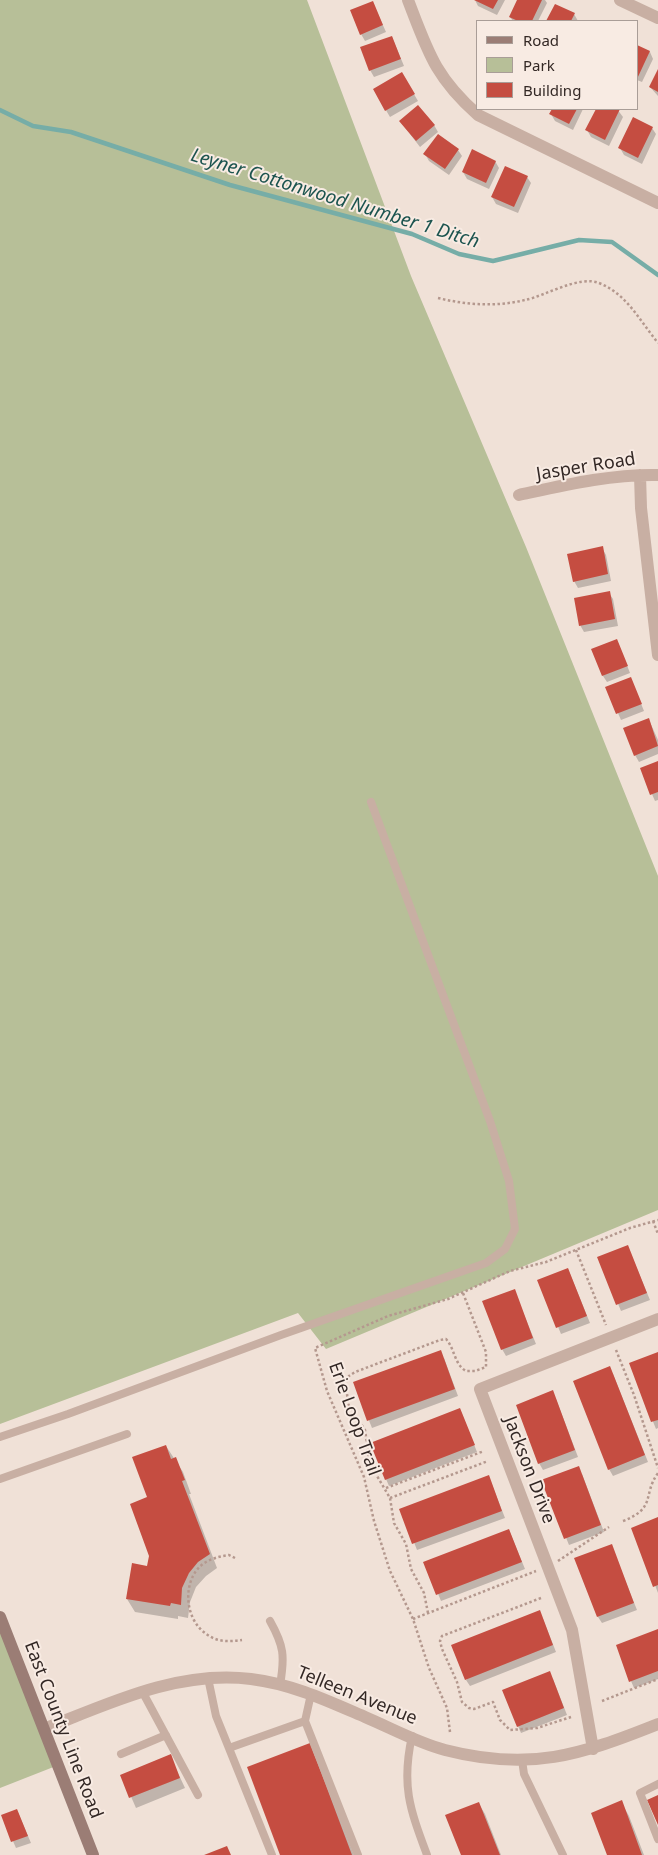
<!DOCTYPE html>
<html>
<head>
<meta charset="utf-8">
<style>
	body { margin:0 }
	#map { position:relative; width:658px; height:1855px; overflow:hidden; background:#f0e1d7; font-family:"Noto Sans",sans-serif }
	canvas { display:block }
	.legend { position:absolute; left:476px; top:20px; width:162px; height:90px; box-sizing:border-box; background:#f8ebe3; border:1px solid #a99d97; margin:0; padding:6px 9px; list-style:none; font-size:15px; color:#332825 }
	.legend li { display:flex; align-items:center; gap:10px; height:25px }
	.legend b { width:25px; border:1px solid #a99d97 }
</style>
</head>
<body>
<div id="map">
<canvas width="658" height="1855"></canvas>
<ul class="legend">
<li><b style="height:6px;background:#9b7d75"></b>Road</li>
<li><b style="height:14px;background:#b7bf98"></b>Park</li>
<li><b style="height:14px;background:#c54d41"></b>Building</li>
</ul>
</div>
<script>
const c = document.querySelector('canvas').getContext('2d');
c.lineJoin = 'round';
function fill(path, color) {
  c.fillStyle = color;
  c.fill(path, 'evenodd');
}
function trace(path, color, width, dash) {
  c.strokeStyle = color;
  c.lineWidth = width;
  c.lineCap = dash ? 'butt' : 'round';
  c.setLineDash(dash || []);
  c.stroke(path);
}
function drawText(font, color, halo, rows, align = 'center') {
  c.font = font + ' "Noto Sans",sans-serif';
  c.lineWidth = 4;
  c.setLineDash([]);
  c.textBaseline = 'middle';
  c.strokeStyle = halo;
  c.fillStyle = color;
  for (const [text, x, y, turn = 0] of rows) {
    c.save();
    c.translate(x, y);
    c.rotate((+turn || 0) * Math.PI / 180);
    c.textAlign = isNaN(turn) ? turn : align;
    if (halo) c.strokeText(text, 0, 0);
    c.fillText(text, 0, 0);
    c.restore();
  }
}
const green = new Path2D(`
	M0,0H307L411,276L526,547L658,876V1210L326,1349L298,1313L0,1424Z
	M0,1630L56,1766L0,1788Z`);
const shadow = new Path2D(`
	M475,0H505L497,15L478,6Z
	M519,0H545L547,3L538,21H513L510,17Z
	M373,3L386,32L365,41L361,34Z
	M555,5L574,14L578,21H548Z
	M392,37L404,66L374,77L370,70Z
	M637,46L650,52L653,59L642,82L637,80Z
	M658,72V96L650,87Z
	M402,74L418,101L390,117L374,90Z
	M553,109H583L573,130L555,121L551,114Z
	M597,109H617L623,117L609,146L591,137L587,130Z
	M400,121L434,125L438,132L420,147Z
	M652,128L656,134L642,164L624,155L620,148Z
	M458,150L462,156L449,175L429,161L425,154Z
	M495,161L499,168L489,189L467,179L463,172Z
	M527,177L531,183L518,213L496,204L492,197Z
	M602,548L606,555L611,581L578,588L574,581Z
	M609,593L613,599L618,626L584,632L580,625Z
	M617,640L630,673L607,682L603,676Z
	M631,679L644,711L621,720L607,688Z
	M649,720L658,740V754L639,762L635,755Z
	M658,762V800L655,801L641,769Z
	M628,1247L650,1300L621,1311L599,1258Z
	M568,1269L590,1323L561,1334L539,1281Z
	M514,1290L536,1344L506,1356L502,1349Z
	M658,1353V1428L656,1429L630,1364Z
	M444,1358L458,1396L372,1428L354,1383Z
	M613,1374L648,1462L613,1476L609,1469Z
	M556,1399L578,1457L543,1470L539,1463Z
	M460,1409L477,1452L389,1486L386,1479Z
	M166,1446L183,1472L191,1494H189L217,1568L206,1576L196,1587L190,1602L188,1618L178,1616V1619L135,1612L127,1599L148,1567L151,1556L149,1498Z
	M582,1474L604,1532L569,1545L543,1481Z
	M489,1477L505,1518L417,1550L401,1509Z
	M658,1519V1593L633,1528Z
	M509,1530L525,1569L441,1601L425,1562Z
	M611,1545L637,1610L602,1623L598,1617Z
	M543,1619L556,1652L470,1686L466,1680Z
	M658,1630V1679L634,1688L631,1681Z
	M553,1679L567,1715L521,1733L518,1726Z
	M170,1756L185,1788L136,1808L122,1776Z
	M317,1758L354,1855H281L248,1768Z
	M621,1802L629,1816L644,1855H609Z
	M479,1804L485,1814L501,1855H462Z
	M17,1810L31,1843L16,1848L2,1816Z`);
const stream = new Path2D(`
	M0,110L33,126L71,132L230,185L412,234L459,254L493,261L579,240L612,242L658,275`);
const building = new Path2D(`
	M474,0H498L493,9Z
	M517,0H542L532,21H518L509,17Z
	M373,1L383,25L360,35L350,10Z
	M555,4L575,13L571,21H546Z
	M392,36L401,59L369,71L360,47Z
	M637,45L650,51L637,79Z
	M658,69V92L649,87Z
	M402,72L415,94L385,111L373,89Z
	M418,105L435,125L416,141L399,121Z
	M552,109H577L569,124L549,114Z
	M596,109H620L605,140L585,130Z
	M633,117L653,127L638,158L618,148Z
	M438,134L459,149L445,169L423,154Z
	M472,149L496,161L486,183L462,172Z
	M505,166L528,176L514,207L491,197Z
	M603,546L608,574L573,582L567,554Z
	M610,591L615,619L579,626L574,598Z
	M617,639L628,666L602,676L591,649Z
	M631,677L642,704L616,714L605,687Z
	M649,718L658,746L634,756L623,728Z
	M658,761V792L650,795L640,768Z
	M628,1245L647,1293L616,1305L597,1257Z
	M568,1268L587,1316L556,1328L537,1280Z
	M515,1289L533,1338L501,1350L482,1301Z
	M441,1350L455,1389L367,1421L353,1382Z
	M658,1352V1420L651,1422L629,1363Z
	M610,1366L645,1455L608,1470L573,1381Z
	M553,1390L575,1450L538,1464L516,1405Z
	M460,1408L475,1445L385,1480L370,1443Z
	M166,1445L171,1459L176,1457L185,1480L182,1481L210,1554L198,1562L189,1573L182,1588L181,1605L171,1603L170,1606L126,1599L132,1563L147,1566L149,1556L130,1504L147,1497L132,1457Z
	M579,1466L601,1525L564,1539L541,1480Z
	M489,1475L502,1511L412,1544L399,1509Z
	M658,1517V1585L653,1587L631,1528Z
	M509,1529L522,1562L436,1595L423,1562Z
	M612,1544L634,1603L597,1617L574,1558Z
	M540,1610L553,1645L465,1680L451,1645Z
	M658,1629V1671L629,1682L616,1645Z
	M550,1671L564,1708L517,1727L502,1690Z
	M310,1743L352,1855H280L247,1767Z
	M171,1754L180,1778L129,1798L120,1775Z
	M658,1795V1825L647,1800Z
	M622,1800L642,1855H607L591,1813Z
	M479,1802L500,1855H461L445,1815Z
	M17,1809L28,1836L11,1842L1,1815Z
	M227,1846L231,1855H204Z`);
const path = new Path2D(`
	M438,298C467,305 496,307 525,300C545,296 579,275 599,283C627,294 640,321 658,343
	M653,1221L658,1234
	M576,1250L606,1325
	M616,1350L634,1395L658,1468
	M386,1488L484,1451
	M390,1498L488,1461
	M623,1521C657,1508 642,1495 658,1473
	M235,1558L229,1555C221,1556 213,1558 206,1562C182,1576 183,1617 205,1633C216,1642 228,1642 242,1640
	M558,1561L609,1527
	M541,1598L442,1636L440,1641L442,1649L457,1682L462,1702L469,1708L474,1709L493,1702L500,1720L510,1730L537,1728L571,1717
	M428,1613L424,1593L411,1569L406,1544L394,1523L390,1498L370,1464L365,1430L348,1404L346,1383L349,1376L355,1372L440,1340L446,1339C455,1349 454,1364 466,1371H475L486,1367V1352L463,1293
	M413,1619L536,1571
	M602,1701L658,1679
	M450,1732L447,1708L429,1668L413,1619L390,1571L374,1521L364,1477L327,1391L315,1348L388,1316L448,1299L510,1271L546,1262L630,1228L658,1220`);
const lane = new Path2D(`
	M0,1437L68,1414L281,1335L486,1263L505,1249L515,1229L509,1181L490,1121L371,802
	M0,1479L127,1434
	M270,1621C284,1646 285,1656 280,1685
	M208,1678L216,1716L272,1855
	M142,1691L198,1795
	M305,1721L311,1694
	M412,1736C401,1786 410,1809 427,1855
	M229,1748L305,1721L358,1855
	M121,1754L166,1735
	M522,1760L524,1774L563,1855
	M658,1784L640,1793L658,1839`);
const street = new Path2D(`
	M408,0C428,52 435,77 478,115L658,203
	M620,0L658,18
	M640,475L641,508L658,655
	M519,495C565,485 611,474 658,475
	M44,1729C110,1703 178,1670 251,1679C292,1684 328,1701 365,1717C391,1728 418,1743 445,1750C530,1772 580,1755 658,1724
	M593,1749L572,1630L480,1389L658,1319`);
const secondary = new Path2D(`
	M0,1617L93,1855`);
const streetNames = [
	["Jasper Road",586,467,-9],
	["Erie Loop Trail",354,1419,70],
	["Jackson Drive",529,1470,69],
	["Telleen Avenue",357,1696,22],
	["East County Line Road",63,1730,69]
];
const waterNames = [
	["Leyner Cottonwood Number 1 Ditch",335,199,17]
];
fill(green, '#b7bf98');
fill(shadow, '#0003');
trace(stream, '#76ada7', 4.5);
fill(building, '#c54d41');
trace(path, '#b4988e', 2.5, [2.5, 2.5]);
trace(lane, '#c8afa3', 8);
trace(street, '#c8afa3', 12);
trace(secondary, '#9b7d75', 12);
drawText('18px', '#332825', '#f8ebe3', streetNames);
drawText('italic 19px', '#1c544f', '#f8ebe3', waterNames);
</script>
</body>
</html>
